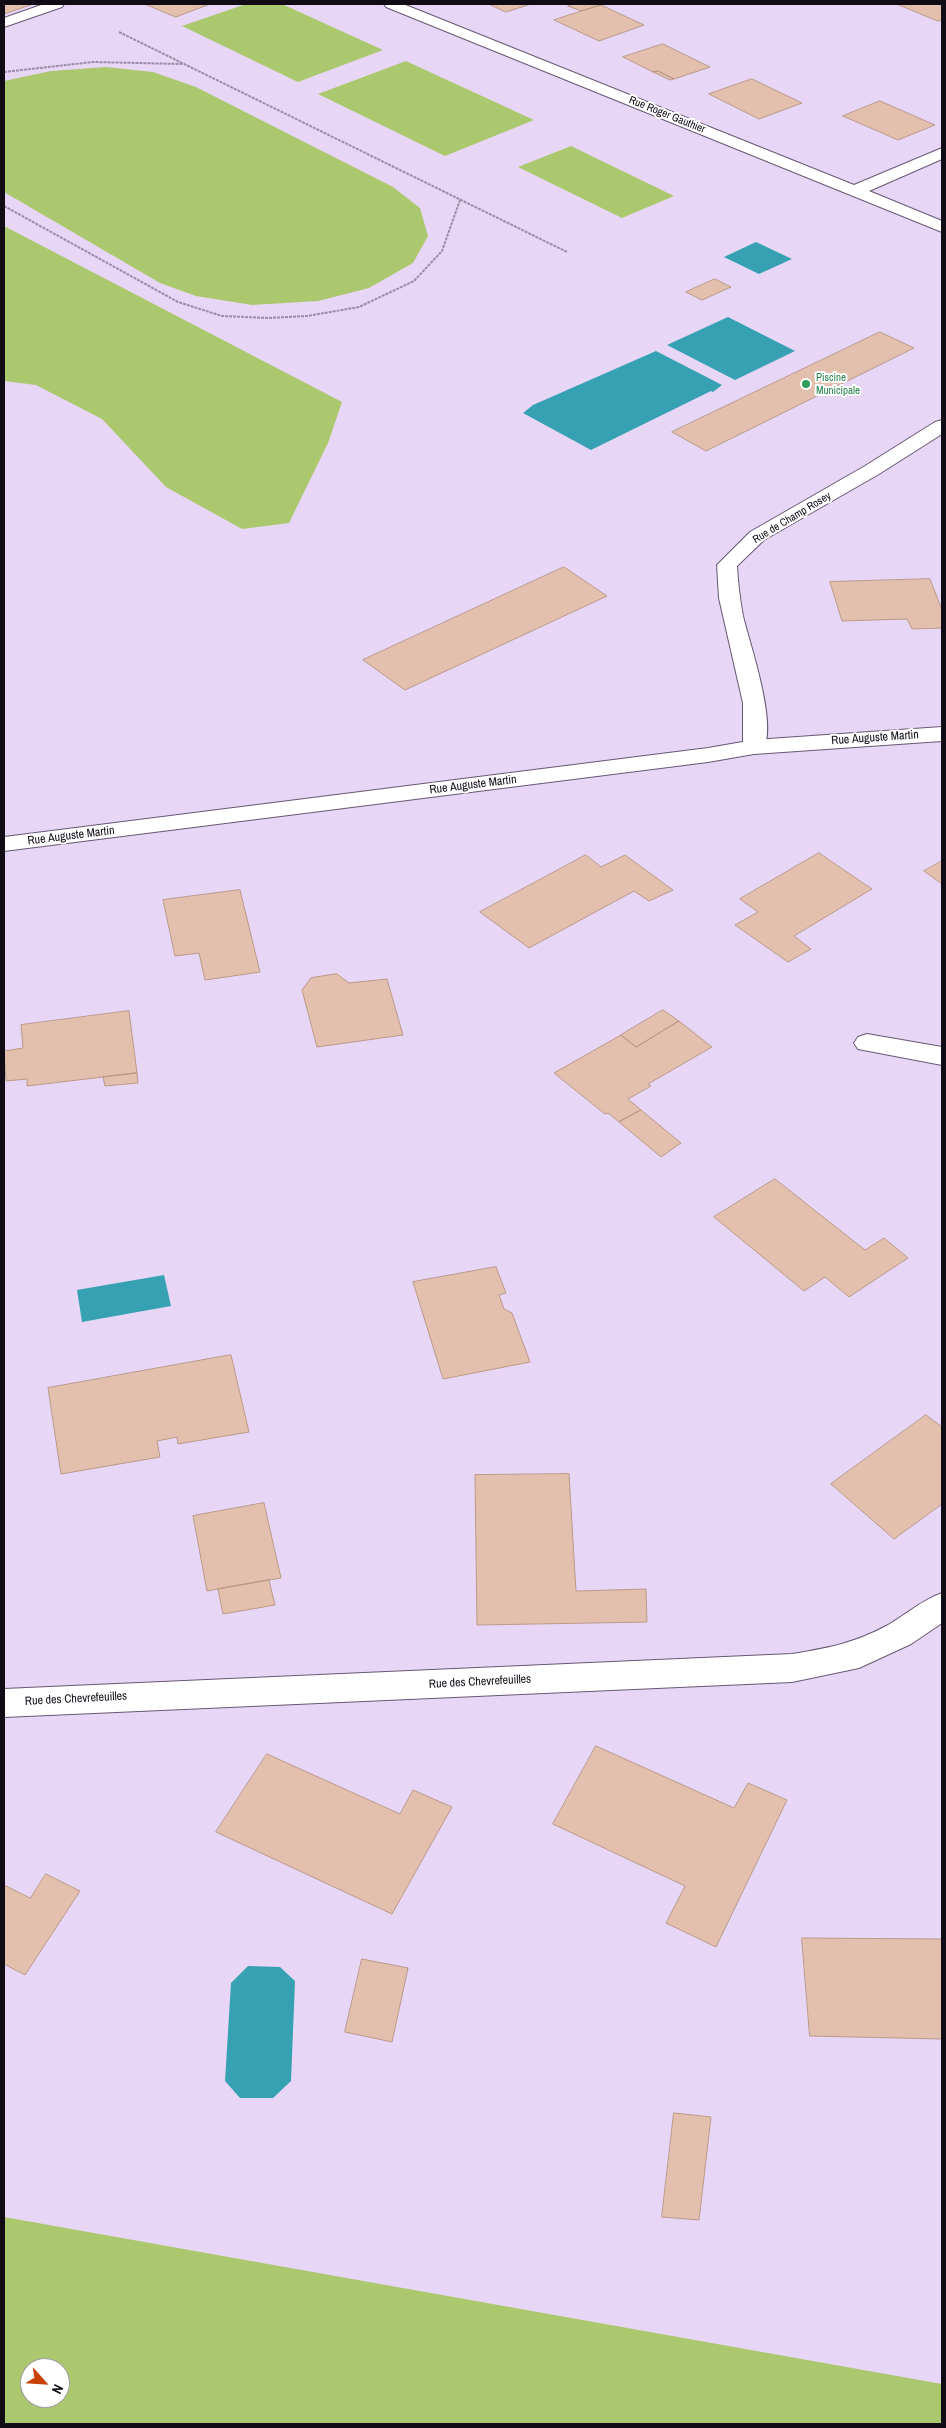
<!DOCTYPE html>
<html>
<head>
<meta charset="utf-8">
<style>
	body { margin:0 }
	#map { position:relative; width:946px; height:2428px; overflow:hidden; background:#e8d6f6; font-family:"Archivo Narrow",sans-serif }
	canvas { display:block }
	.frame { position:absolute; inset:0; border:5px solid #100b15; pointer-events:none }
	.north { position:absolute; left:20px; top:2358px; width:50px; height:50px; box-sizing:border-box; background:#fff; border:1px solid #9f9da1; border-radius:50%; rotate:116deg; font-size:14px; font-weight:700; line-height:20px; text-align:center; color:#100b15 }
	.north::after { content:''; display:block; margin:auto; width:18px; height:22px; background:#c84108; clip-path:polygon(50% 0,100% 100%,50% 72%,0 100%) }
</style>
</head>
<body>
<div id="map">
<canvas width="946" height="2428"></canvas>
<div class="frame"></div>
<div class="north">N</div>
</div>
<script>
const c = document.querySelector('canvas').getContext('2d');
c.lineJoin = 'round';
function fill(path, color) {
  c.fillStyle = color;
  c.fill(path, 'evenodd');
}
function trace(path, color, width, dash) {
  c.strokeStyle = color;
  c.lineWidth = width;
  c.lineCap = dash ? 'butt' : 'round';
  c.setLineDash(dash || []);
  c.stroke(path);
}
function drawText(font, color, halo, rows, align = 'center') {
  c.font = font + ' "Archivo Narrow",sans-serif';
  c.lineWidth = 4;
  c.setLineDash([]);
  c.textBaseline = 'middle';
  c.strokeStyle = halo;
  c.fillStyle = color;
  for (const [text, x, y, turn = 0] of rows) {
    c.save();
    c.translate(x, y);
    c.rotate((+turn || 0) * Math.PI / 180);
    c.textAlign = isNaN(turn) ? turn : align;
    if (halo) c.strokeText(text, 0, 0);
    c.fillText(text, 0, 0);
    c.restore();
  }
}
const green = new Path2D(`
	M246,4H282L383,50L298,82L182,26Z
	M406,61L534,120L445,156L318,94Z
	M106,67L153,72L196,87L393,187L420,208L428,236L413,263L369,288L318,301L252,305L196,296L160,283L4,192V81L51,71Z
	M571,146L674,196L622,218L518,167Z
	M4,226L342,402L328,443L289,523L242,529L166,487L102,419L36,385L4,381Z
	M4,2217L942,2384V2424H4ZM30,2368H60V2398H30Z`);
const water = new Path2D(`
	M756,242L792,259L759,274L724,257Z
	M728,317L795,351L735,380L667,345Z
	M656,351L722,385L713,392L711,391L591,450L523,413L533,405Z
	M164,1275L171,1306L82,1322L77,1290Z
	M248,1966L280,1967L295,1981L291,2081L273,2098H240L225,2081L231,1983Z`);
const building = new Path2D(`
	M4,4H33L4,14Z
	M145,4H210L176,17Z
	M489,4H531L506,12Z
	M574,4H598L601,5L581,11L568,6Z
	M897,4H942V20L938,21Z
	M601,5L644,25L599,41L554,20Z
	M663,44L710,67L674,79L658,71L653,72L623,57Z
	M658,71L674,79L670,80L653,72Z
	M752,79L802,103L759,119L709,94Z
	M880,101L935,125L898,140L843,116Z
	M715,279L731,287L702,300L686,292Z
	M880,332L914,348L706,451L672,432Z
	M564,567L607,596L405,690L363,660Z
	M930,579L942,610V628L912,629L907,619L842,621L830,582Z
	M819,853L872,889L794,936L811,949L788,962L735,925L758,912L740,899Z
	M586,855L601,867L625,855L673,890L649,901L634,891L529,948L480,912Z
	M942,861V884L924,871Z
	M240,890L260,972L205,980L199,953L175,956L163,900Z
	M337,974L349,983L387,979L403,1035L317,1047L302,990L311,978Z
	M663,1010L679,1021L636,1047L621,1035Z
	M129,1011L137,1073L27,1086V1079L6,1081L4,1051L23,1048L21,1025Z
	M679,1021L712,1047L648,1084L651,1086L628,1099L641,1110L619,1122L608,1113L605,1114L554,1073L621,1035L636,1047Z
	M137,1073L138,1083L105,1086L103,1077Z
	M641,1110L681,1143L661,1157L619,1122Z
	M775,1179L865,1250L884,1238L908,1258L849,1297L825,1277L804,1291L714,1217Z
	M496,1267L506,1293L499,1295L504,1309L512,1313L530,1362L443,1379L413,1282Z
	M231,1355L249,1432L178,1444L177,1437L157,1441L160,1457L61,1474L48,1388Z
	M926,1415L942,1427V1504L894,1539L831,1484Z
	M569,1474L576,1591L646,1589L647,1622L477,1625L475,1475Z
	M264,1503L281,1578L207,1591L193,1516Z
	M269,1580L275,1605L223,1614L218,1589Z
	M596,1746L734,1808L748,1783L787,1800L716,1947L666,1923L685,1886L553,1824Z
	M267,1754L400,1814L413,1790L452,1807L392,1914L216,1832Z
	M46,1874L80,1891L25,1975L4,1964V1885L30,1898Z
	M802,1938L942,1939V2039L810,2036Z
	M362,1959L408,1968L392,2042L345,2032Z
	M674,2113L711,2117L699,2220L662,2217Z`);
const path = new Path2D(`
	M119,32L567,252
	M4,72L93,62L182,64
	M4,206L178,302L222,316L268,318L307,316L359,307L414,281L442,251L460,200`);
const street = new Path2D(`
	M44,4H64L62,7L4,27V18Z
	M384,4H403L854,185L942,148V159L869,191L942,221V232L386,7Z
	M942,420V434L879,474L764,540L737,566C738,583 740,600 743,616C750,645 779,727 762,752L754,754L746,752L743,747V703L719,598L717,565L750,532L865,466L935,422Z
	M867,1034L942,1047V1065L858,1049L854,1043L858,1037Z
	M942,1593V1623L911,1644L859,1668L792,1682L4,1717V1689L792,1654C829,1648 855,1643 888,1625C907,1614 922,1600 942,1593Z`);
const secondary = new Path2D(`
	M942,727V741L754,754L708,762L4,851V837L708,748L754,740Z`);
const markers = [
	[806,384,5,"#2e9e5b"]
];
const farStreetnames = [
	["Rue Roger Gauthier",667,115,22],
	["Rue de Champ Rosey",792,518,-31]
];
const farLeisurenames = [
	["Piscine",816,378],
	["Municipale",816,391]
];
const streetNames = [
	["Rue Auguste Martin",875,738,-4],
	["Rue Auguste Martin",473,785,-7],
	["Rue Auguste Martin",71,836,-7],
	["Rue des Chevrefeuilles",480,1682,-3],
	["Rue des Chevrefeuilles",76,1699,-3]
];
fill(green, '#acc86e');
fill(water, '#36a1b2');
fill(building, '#e3c0ae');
trace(building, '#ba9988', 1);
trace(street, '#675873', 2);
trace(secondary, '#675873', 2);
trace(path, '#9b8da5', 2, [3, 1]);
fill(street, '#fff');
fill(secondary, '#fff');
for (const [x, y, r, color] of markers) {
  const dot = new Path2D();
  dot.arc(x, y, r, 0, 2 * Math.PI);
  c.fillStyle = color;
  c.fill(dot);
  trace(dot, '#fff', 2);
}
drawText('11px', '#100b15', '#fff', farStreetnames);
drawText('11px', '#27864d', '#fff', farLeisurenames, 'left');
drawText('12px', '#100b15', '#fff', streetNames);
</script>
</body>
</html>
